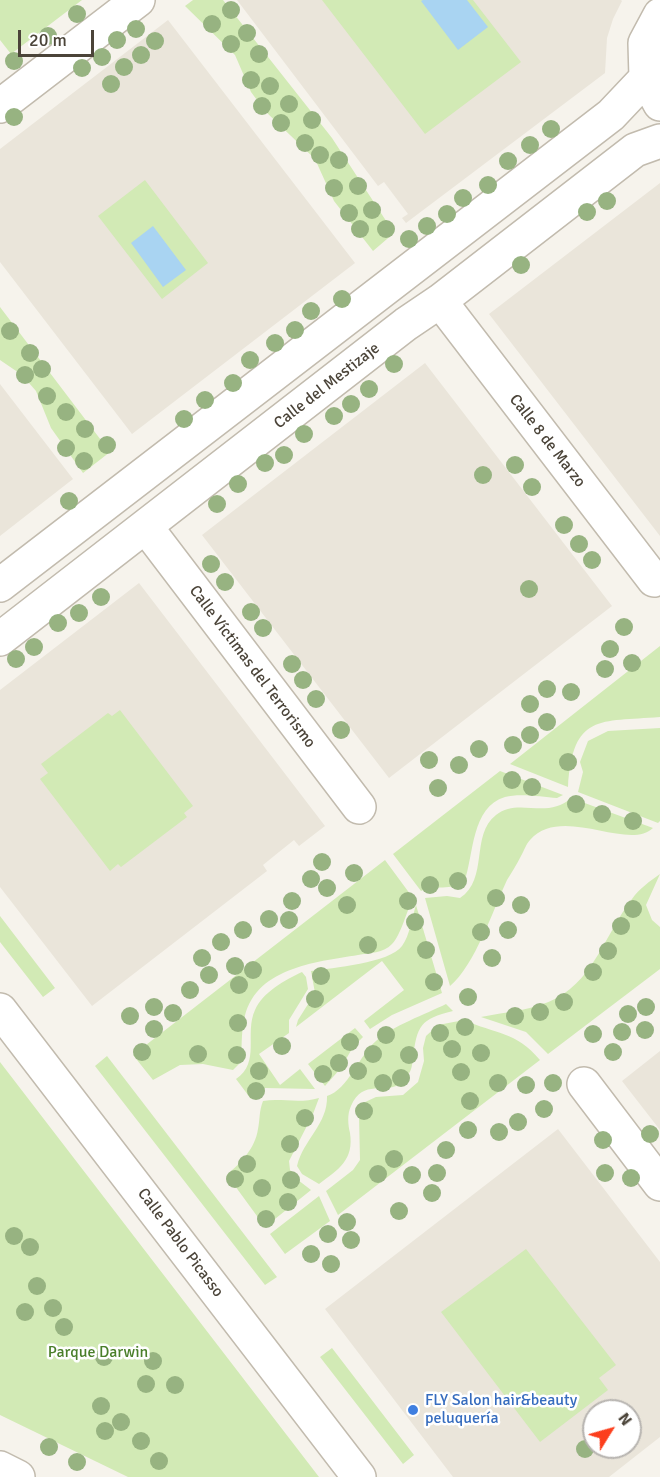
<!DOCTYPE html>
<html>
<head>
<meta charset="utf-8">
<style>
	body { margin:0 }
	#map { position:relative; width:660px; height:1477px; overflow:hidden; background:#f6f3ec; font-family:Signika,sans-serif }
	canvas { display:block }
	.north { position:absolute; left:582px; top:1399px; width:60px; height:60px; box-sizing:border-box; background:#fff; border:2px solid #b7b4b0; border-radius:50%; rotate:53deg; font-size:16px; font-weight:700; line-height:24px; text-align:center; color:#4b4439 }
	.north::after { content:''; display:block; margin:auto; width:21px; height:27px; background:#fc3f1d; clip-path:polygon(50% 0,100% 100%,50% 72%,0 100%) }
	.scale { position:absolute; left:18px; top:30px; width:76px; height:27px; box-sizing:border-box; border:3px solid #4b4439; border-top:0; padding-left:8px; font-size:18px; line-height:21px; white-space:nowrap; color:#4b4439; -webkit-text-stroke:4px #fff; paint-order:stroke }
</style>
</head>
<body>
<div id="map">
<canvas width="660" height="1477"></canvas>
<div class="north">N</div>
<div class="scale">20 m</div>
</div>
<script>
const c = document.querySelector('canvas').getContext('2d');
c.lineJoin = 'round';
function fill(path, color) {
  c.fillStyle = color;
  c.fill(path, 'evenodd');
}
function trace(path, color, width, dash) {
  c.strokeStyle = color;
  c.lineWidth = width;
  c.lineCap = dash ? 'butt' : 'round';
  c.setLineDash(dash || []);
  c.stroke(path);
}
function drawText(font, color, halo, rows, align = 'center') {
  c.font = font + ' Signika,sans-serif';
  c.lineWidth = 5;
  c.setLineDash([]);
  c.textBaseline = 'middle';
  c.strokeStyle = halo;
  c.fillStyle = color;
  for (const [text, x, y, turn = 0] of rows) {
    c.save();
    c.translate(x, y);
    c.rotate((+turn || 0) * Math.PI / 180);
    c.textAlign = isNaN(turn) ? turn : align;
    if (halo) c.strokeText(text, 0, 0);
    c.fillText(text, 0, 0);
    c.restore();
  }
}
const residential = new Path2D(`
	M237,0H621L622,1L613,19L607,38L605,73L406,223L402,218L408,214L384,182L378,186Z
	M168,20L355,263L132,434L0,262V149Z
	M660,183V536L489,314Z
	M425,363L612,606L389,778L202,535Z
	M0,384L73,479L0,536Z
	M139,583L325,826L299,846L294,840L279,852L263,865L267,871L92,1006L0,887V690Z
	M660,1051V1130L622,1081Z
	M558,1129L660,1262V1437L609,1477H453L325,1309ZM594,1411H630V1447H594Z`);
const green = new Path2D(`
	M0,0H82L11,54L0,40Z
	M193,0H223L332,138L394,233L373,251L334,201L315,159L265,111L251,92L235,55L185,6Z
	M322,0H473L521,62L425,134Z
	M145,180L208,263L162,299L98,216Z
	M0,307L110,452L83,473L51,428L36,391L22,375L0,360Z
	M660,646V717C599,722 573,713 568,787L510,764Z
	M120,710L193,806L184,813L187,817L121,867L118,864L110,871L40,779L48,773L41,764L108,713L112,716Z
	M660,728V821L658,823L578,792L583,772L580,762L588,741L608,731Z
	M500,771L563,795L557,798C542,797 520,793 505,797C471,807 474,855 464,883C452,890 434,885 421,891L393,854Z
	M571,798L653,828C628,852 562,804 530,840C526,844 524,851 521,856C517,864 512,872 507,880C493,910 475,965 450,986L425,898L447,896L460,898C489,879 470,835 496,815C518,797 547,820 571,798Z
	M385,860L413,898C407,910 401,935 392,944C384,953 369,953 358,955C315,962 253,968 244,1021C241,1034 242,1048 241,1062L233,1070L203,1064L180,1065L153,1080L133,1055Z
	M660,874L646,905L652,920L660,927V969L548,1054L526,1032L481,1017C506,1012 535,1010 557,998C595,977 607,931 632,899C639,889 650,881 660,874Z
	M416,905L442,993L392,1015L370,1029L364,1021L404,990L382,961L296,1027L298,1020L315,993L311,971C332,968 390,963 402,946C410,935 412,917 416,905Z
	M0,916L55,988L43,997L0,942Z
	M302,972L306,977L308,989L289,1020V1033L259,1054L280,1085L300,1069L315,1089L265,1088L251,1099L236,1079C261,1062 244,1034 255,1010C263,992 285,980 302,972Z
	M446,1004L453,1011C420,1019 417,1026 413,1058C412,1064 412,1070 408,1075C407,1076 403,1082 402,1083C385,1095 363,1078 351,1106C347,1114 348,1125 350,1133C354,1160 339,1169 319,1184L302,1174L297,1166C303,1140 328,1124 327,1096C348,1090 360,1054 376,1041C392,1026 426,1014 446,1004Z
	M464,1020C495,1034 516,1031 540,1060L338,1215L326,1191L353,1170L360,1160L359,1115L363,1103L376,1097L403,1095L418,1082L424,1061L423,1048L426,1036L438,1025Z
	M355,1028L363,1037L353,1047L341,1068L325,1086L308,1064Z
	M107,1056L277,1277L265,1285L95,1066Z
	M0,1062L319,1477H128L0,1415Z
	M319,1098L313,1114L289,1161L290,1170L298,1180L311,1190L265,1227L227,1175C241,1162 255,1149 258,1129C260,1119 259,1111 263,1101C281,1098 300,1104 319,1098Z
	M319,1196L330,1221L285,1254L270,1234Z
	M526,1249L616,1365L599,1378L608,1390L540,1442L441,1312Z
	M332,1348L414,1455L403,1464L320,1357Z`);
const water = new Path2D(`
	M423,0H467L488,27L458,50L421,1Z
	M153,226L186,270L163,287L131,243Z`);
const minor = new Path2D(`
	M660,15L645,43L646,78L660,104
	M0,106L138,0
	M440,301L654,580
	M146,527L359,807
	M0,585L611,115L646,78
	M0,639L406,324L440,301L635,150L660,141
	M0,1010L359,1477
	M584,1084L660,1184
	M0,1468L18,1477`);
const trees = [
	[231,10],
	[77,14],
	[212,24],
	[136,29],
	[247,33],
	[48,36],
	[117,40],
	[155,41],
	[231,44],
	[259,54],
	[141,55],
	[102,57],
	[14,61],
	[124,67],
	[82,68],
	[251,80],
	[111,84],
	[270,86],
	[289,104],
	[262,106],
	[14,117],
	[312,120],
	[281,123],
	[551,129],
	[305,143],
	[530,145],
	[320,155],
	[339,160],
	[508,161],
	[488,185],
	[358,186],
	[334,188],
	[463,198],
	[607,201],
	[372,210],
	[587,212],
	[349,213],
	[447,214],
	[427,226],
	[360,229],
	[386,229],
	[409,239],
	[521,265],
	[342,299],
	[311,311],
	[295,330],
	[10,331],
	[275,343],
	[30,353],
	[250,360],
	[394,364],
	[42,369],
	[25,375],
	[233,383],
	[369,389],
	[47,396],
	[205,400],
	[351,404],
	[66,412],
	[334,416],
	[184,419],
	[85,429],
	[304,434],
	[107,445],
	[66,448],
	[284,455],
	[84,461],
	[265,463],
	[515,465],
	[483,475],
	[238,484],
	[532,487],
	[69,501],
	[217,504],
	[564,525],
	[579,544],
	[592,560],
	[211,564],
	[225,582],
	[529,589],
	[101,597],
	[251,612],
	[79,613],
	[58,623],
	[624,627],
	[263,628],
	[34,647],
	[610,649],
	[16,659],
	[632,663],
	[292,664],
	[605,669],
	[303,680],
	[547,689],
	[571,692],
	[316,699],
	[530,704],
	[547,722],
	[341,730],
	[530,735],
	[513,745],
	[479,749],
	[429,760],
	[568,762],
	[459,765],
	[512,780],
	[532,787],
	[438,788],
	[576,804],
	[602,814],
	[633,821],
	[322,862],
	[354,873],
	[311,879],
	[458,881],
	[430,885],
	[327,888],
	[496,898],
	[292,901],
	[408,901],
	[347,905],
	[521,905],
	[633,909],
	[269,919],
	[289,920],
	[415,922],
	[621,926],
	[243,930],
	[508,930],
	[481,932],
	[221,942],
	[368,945],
	[426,950],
	[608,951],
	[202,958],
	[492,958],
	[235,966],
	[253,970],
	[593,972],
	[209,975],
	[321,976],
	[434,982],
	[239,985],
	[190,990],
	[468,997],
	[315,999],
	[564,1002],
	[154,1007],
	[646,1007],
	[540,1012],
	[173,1013],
	[628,1014],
	[130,1016],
	[515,1016],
	[238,1023],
	[465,1027],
	[154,1029],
	[645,1030],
	[622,1032],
	[440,1033],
	[593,1034],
	[386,1035],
	[350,1042],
	[282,1046],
	[452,1049],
	[142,1052],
	[613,1052],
	[481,1053],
	[198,1054],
	[373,1054],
	[237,1055],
	[409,1055],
	[339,1063],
	[259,1071],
	[358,1071],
	[461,1072],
	[323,1074],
	[401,1078],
	[383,1083],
	[498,1083],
	[553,1083],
	[526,1085],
	[256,1091],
	[470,1101],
	[544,1109],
	[364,1111],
	[305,1118],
	[518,1122],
	[468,1130],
	[499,1132],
	[650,1134],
	[603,1140],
	[290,1144],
	[446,1150],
	[394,1159],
	[247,1164],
	[437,1173],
	[605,1173],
	[378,1174],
	[412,1175],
	[631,1178],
	[235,1179],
	[291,1180],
	[262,1188],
	[432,1193],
	[288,1202],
	[399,1211],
	[266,1219],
	[347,1222],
	[328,1234],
	[14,1236],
	[351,1240],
	[30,1247],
	[311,1254],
	[331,1264],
	[37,1286],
	[53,1308],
	[25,1312],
	[64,1327],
	[104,1357],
	[153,1361],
	[146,1384],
	[175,1385],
	[101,1406],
	[121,1422],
	[105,1431],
	[141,1441],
	[49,1447],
	[585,1449],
	[159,1461],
	[77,1462]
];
const markers = [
	[413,1410,6,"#3f7fe0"]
];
const streetNames = [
	["Calle del Mestizaje",327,386,-38],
	["Calle 8 de Marzo",547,441,52],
	["Calle Víctimas del Terrorismo",252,667,53],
	["Calle Pablo Picasso",180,1243,53]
];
const parkNames = [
	["Parque Darwin",98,1353]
];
const shopNames = [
	["FLY Salon hair&beauty",425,1401],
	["peluquería",425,1419]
];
fill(residential, '#eae5da');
fill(green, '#d2eab5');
fill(water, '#a9d4f2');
trace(minor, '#c2bbae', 36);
trace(minor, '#fff', 33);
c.fillStyle = '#97b381';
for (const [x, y] of trees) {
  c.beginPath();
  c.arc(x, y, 9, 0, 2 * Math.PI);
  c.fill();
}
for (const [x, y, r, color] of markers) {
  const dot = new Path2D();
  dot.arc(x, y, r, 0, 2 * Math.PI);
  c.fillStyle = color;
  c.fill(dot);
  trace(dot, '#fff', 2);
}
drawText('16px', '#4b4439', '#fff', streetNames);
drawText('16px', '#4a7f2a', '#fff', parkNames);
drawText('16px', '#366cbe', '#fff', shopNames, 'left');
</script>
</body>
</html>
